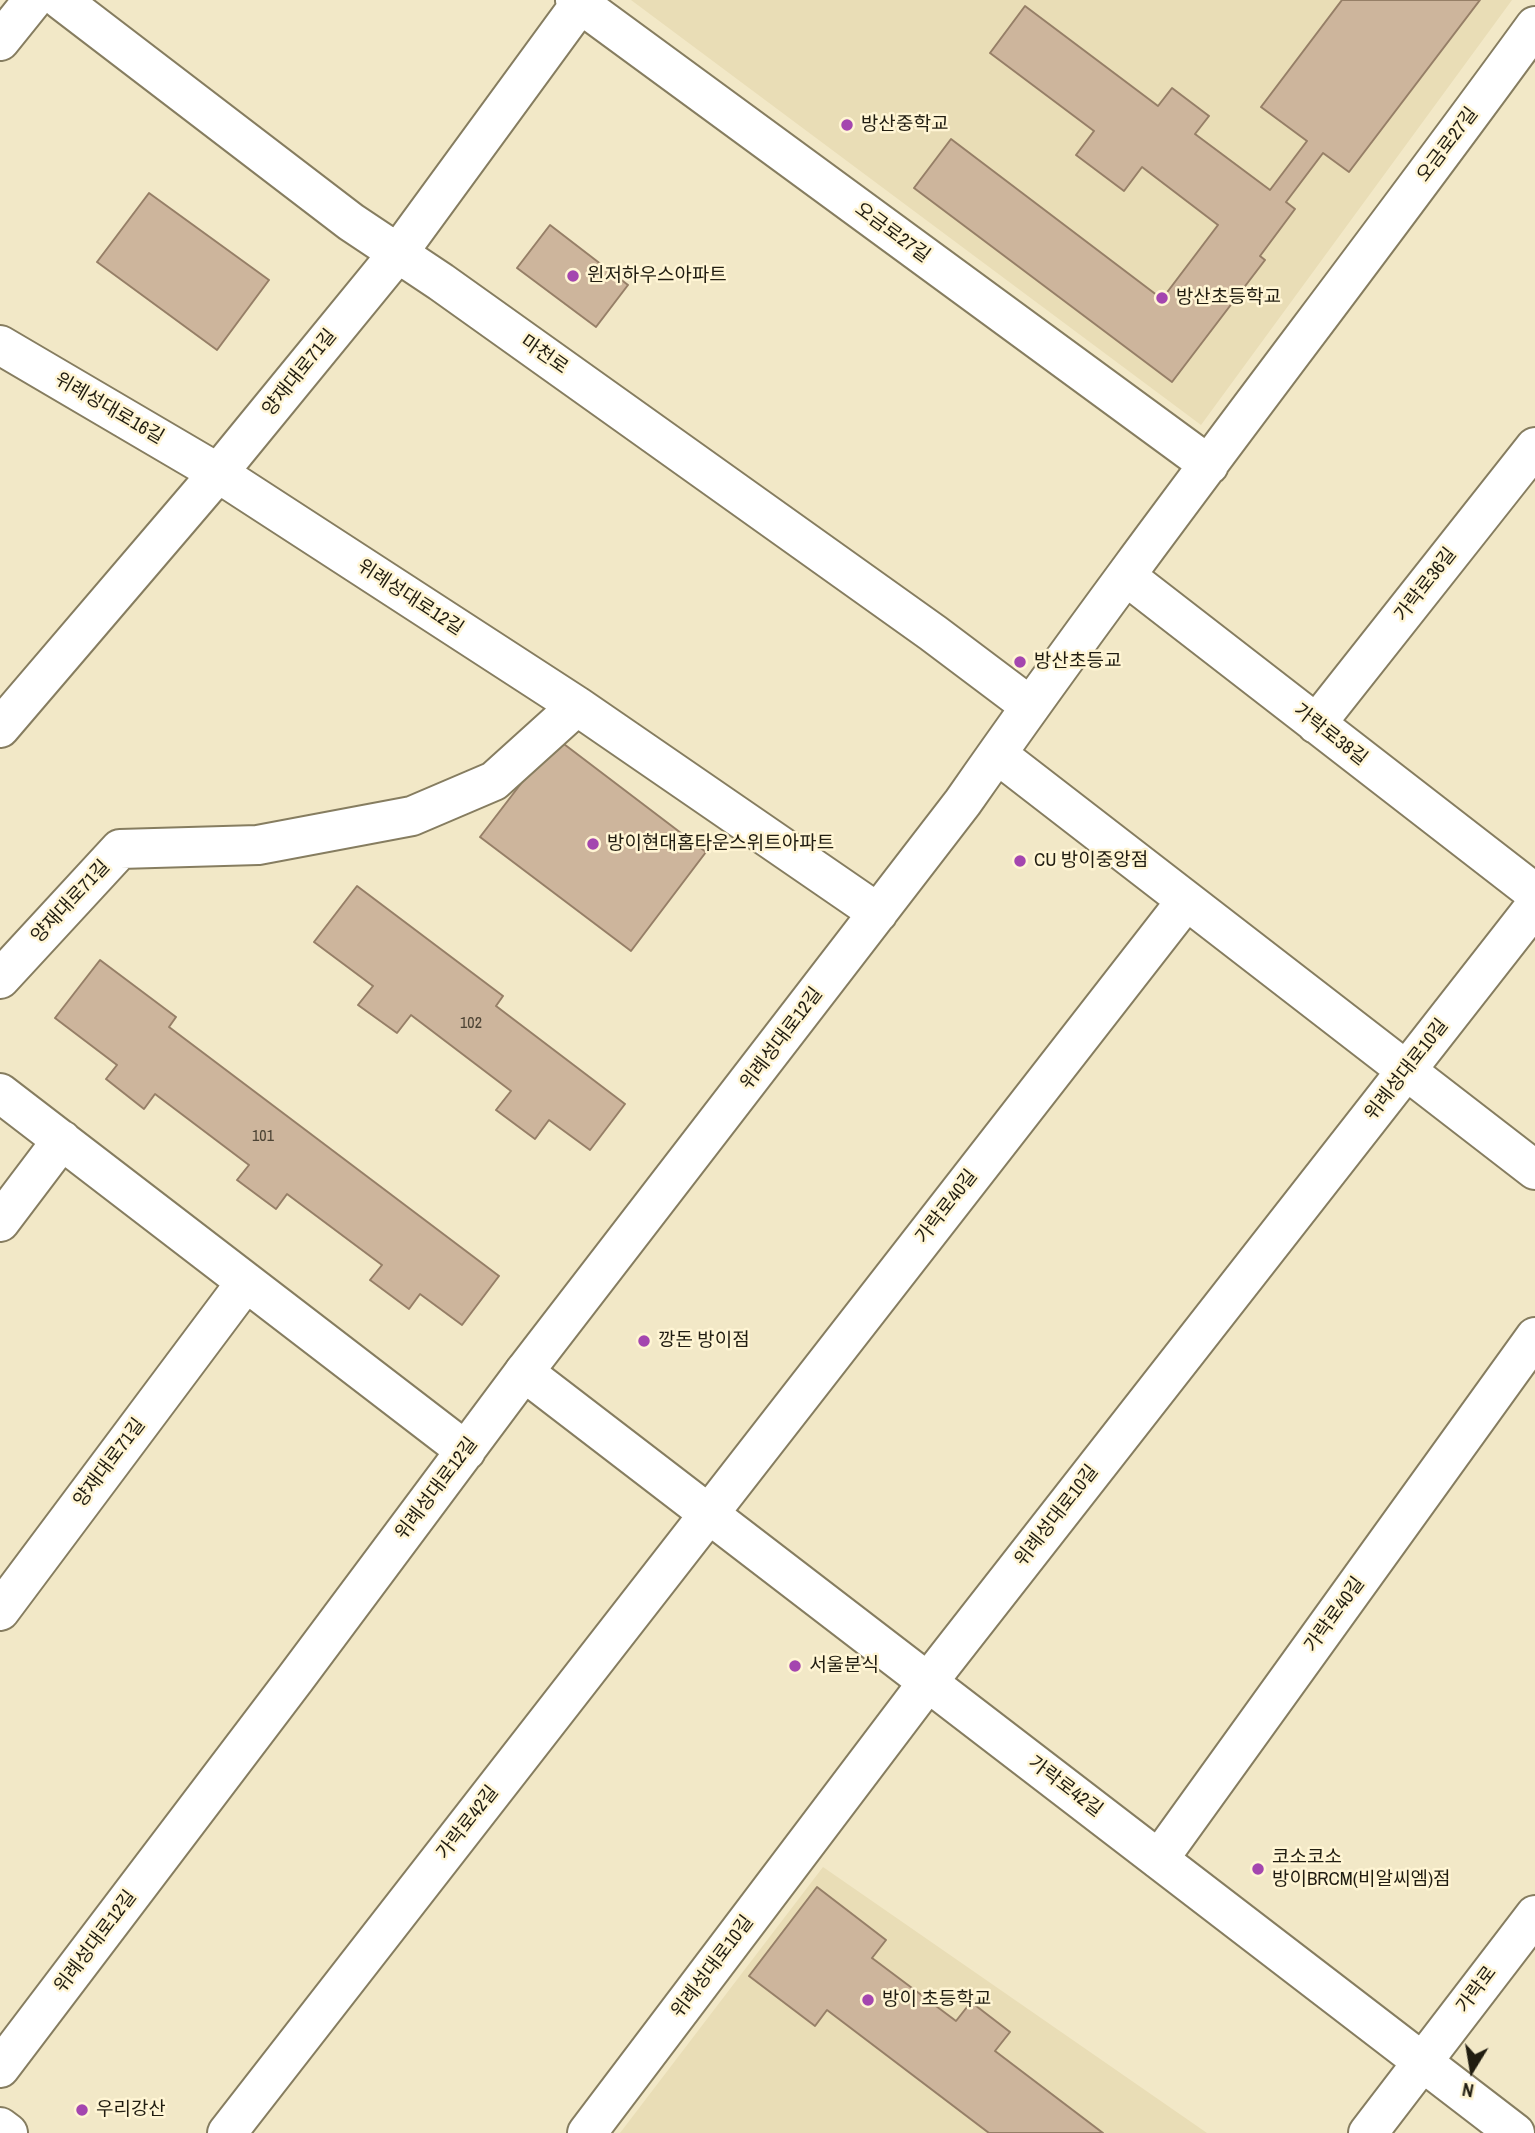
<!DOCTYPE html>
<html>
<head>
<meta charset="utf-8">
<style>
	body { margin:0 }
	#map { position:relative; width:1535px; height:2133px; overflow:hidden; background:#f2e8c7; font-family:"Archivo Narrow",sans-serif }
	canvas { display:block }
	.north { position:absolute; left:1437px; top:2035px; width:70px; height:70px; -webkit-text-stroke:5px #fff5d4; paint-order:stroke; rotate:191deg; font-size:19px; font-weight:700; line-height:28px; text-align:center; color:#211d11 }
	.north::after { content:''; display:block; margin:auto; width:24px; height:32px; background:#211d11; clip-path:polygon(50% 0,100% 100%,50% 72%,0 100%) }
</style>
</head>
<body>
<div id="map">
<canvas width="1535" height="2133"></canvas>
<div class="north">N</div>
</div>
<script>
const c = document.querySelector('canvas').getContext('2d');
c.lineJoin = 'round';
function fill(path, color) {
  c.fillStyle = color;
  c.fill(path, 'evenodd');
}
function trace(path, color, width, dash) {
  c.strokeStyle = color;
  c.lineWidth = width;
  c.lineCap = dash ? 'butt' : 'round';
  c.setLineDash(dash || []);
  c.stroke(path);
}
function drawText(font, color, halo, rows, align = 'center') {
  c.font = font + ' "Archivo Narrow","Noto Sans KR",sans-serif';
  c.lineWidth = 5;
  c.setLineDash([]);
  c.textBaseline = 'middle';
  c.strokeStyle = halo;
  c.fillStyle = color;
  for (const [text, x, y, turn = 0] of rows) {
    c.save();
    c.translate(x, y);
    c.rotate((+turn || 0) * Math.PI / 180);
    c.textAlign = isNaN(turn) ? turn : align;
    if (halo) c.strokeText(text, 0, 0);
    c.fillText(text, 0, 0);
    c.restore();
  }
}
const built = new Path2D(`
	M631,0H1512L1201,425Z
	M823,1867L1207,2133H620Z`);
const building = new Path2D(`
	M1342,0H1480L1349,172L1323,153L1286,202L1295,209L1260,256L1265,260L1172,382L914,188L951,139L1162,299L1218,225L1142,167L1124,191L1076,155L1094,131L990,53L1025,6L1158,106L1172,88L1209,116L1195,134L1270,190L1307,141L1261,107Z
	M149,193L269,280L217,350L97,262Z
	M550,225L628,285L596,327L517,268Z
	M556,738L706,852L631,951L480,837Z
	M357,886L503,996L496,1006L625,1104L590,1150L549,1120L535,1139L496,1110L511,1091L411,1015L397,1033L358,1005L373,986L314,942Z
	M100,960L176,1017L169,1027L499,1276L462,1325L420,1294L409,1309L370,1280L382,1265L287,1194L276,1209L237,1180L249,1165L155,1094L144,1109L106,1079L117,1065L55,1018Z
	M817,1887L886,1940L872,1958L956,2021L971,2002L1010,2032L995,2051L1103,2133H989L827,2010L815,2026L749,1976Z`);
const street = new Path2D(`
	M61,0L351,222L441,282L933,633L1030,706
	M575,0L1209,465
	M0,345L218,473L577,706L878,913
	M1126,576L1535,893
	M1316,724L1535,447
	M0,728L218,473L398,253L580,4
	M997,754L1535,1170
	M0,979L120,849L258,845L412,816L494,781L577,706
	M0,1093L466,1451
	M0,1222L62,1140
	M0,1611L246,1282
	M1159,1859L1535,1337
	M0,2068L295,1679L524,1372L963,802C1147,538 1346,286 1535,26
	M0,2127L8,2133
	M227,2133L1186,901
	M587,2133L928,1682L1535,906`);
const secondary = new Path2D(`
	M0,41L33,0
	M524,1372L1515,2133
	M1368,2133L1535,1915`);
const markers = [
	[847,125,7,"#a446af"],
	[573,276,7,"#a446af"],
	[1162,298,7,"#a446af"],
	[1020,662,7,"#a446af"],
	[593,844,7,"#a446af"],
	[1020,861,7,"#a446af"],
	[644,1341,7,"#a446af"],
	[795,1666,7,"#a446af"],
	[1258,1869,7,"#a446af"],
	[868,2000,7,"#a446af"],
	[82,2110,7,"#a446af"]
];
const numberNames = [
	["102",471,1024],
	["101",263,1137]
];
const poiNames = [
	["방산중학교",861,125],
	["윈저하우스아파트",587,276],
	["방산초등학교",1176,298],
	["방산초등교",1034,662],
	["방이현대홈타운스위트아파트",607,844],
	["CU 방이중앙점",1034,861],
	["깡돈 방이점",658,1341],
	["서울분식",809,1666],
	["코소코소",1272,1858],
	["방이BRCM(비알씨엠)점",1272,1880],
	["방이 초등학교",882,2000],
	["우리강산",96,2110]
];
const streetNames = [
	["오금로27길",1448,145,-53],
	["오금로27길",892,233,36],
	["마천로",544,355,35],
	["양재대로71길",300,373,-51],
	["위례성대로16길",109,409,30],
	["가락로36길",1426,585,-52],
	["위례성대로12길",410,598,33],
	["가락로38길",1330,735,38],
	["양재대로71길",71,902,-47],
	["위례성대로12길",782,1039,-53],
	["위례성대로10길",1407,1070,-52],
	["가락로40길",947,1207,-52],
	["양재대로71길",110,1463,-53],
	["위례성대로12길",437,1489,-53],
	["위례성대로10길",1057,1516,-52],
	["가락로40길",1335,1615,-54],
	["가락로42길",1065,1787,37],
	["가락로42길",468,1823,-52],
	["위례성대로12길",96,1942,-53],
	["위례성대로10길",713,1967,-53],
	["가락로",1477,1990,-53]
];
fill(built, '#e9ddb6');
fill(building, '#cdb59c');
trace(building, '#967f67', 2);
trace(street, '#867d60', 42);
trace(secondary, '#867d60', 42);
trace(street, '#fff', 38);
trace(secondary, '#fff', 38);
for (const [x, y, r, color] of markers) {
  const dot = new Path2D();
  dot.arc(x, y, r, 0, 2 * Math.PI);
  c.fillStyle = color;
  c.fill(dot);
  trace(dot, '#fff5d4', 2.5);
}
drawText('16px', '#4c4334', null, numberNames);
drawText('19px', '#211d11', '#fff5d4', poiNames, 'left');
drawText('19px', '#211d11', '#fff5d4', streetNames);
</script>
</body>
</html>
